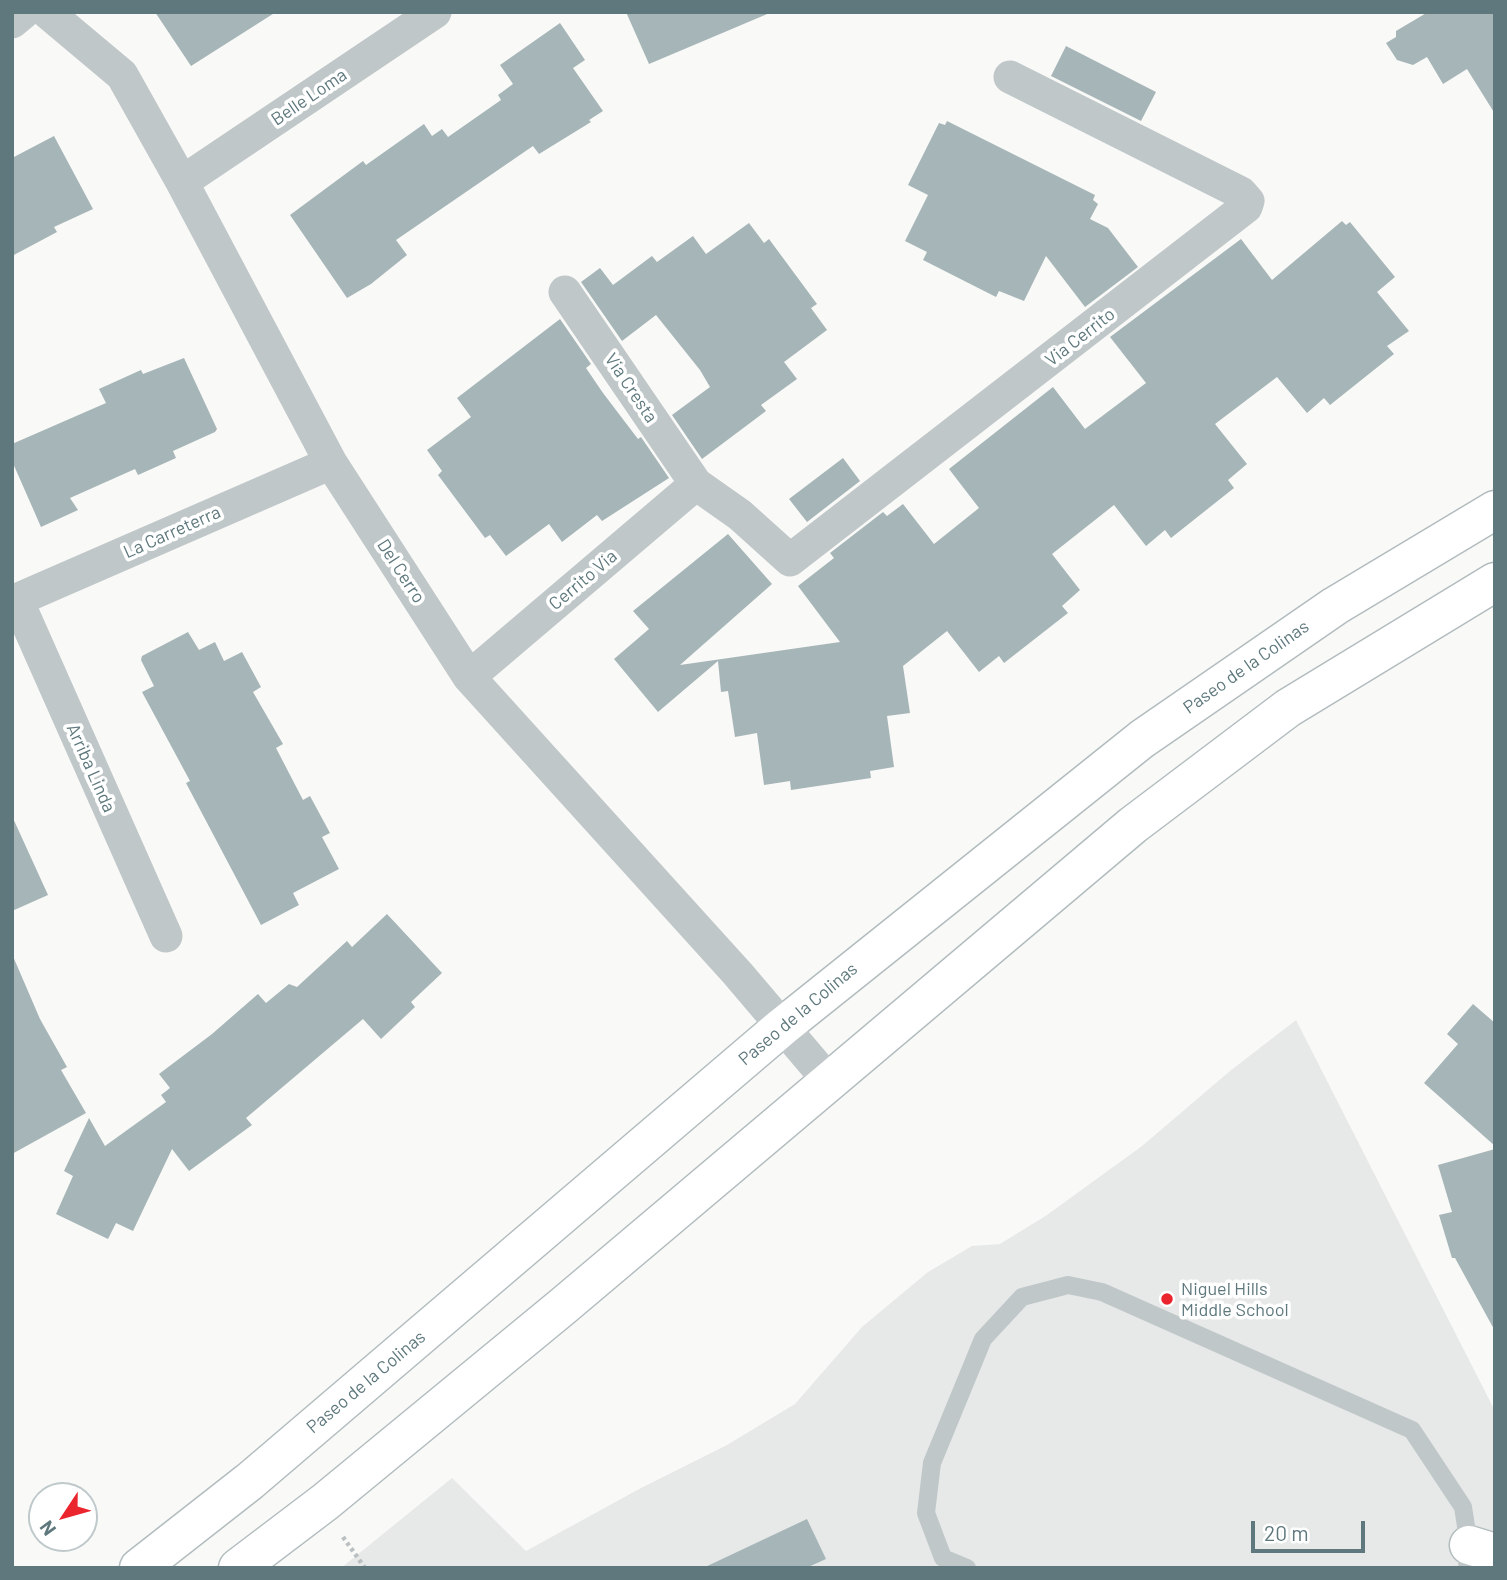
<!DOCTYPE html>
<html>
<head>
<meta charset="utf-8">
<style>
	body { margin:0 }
	#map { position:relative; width:1507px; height:1580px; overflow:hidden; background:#f9f9f7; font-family:Barlow,sans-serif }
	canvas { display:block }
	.frame { position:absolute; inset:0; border:14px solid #5e787d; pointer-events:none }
	.north { position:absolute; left:28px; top:1482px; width:70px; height:70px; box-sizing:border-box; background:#fff; border:2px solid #bfc9cb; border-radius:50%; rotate:234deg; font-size:19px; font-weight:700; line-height:28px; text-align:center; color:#5e787d }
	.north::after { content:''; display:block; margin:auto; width:24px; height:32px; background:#eb252d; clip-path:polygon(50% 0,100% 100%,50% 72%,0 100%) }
	.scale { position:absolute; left:1251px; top:1521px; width:114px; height:32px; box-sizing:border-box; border:4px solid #5e787d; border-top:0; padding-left:9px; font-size:21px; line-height:24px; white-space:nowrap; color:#5e787d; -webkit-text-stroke:5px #fff; paint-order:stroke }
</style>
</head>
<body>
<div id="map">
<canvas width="1507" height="1580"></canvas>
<div class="frame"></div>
<div class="north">N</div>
<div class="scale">20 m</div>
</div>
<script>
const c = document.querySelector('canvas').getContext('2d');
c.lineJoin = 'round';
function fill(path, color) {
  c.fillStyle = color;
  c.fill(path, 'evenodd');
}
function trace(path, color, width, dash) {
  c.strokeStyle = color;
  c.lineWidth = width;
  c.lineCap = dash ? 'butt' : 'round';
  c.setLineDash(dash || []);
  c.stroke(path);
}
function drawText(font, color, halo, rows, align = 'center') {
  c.font = font + ' Barlow,sans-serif';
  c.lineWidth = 7;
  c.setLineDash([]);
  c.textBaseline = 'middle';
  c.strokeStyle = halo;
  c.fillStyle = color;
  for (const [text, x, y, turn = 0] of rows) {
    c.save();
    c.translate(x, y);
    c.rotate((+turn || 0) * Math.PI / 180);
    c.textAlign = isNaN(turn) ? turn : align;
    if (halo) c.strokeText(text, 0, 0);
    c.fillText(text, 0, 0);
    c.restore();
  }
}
const built = new Path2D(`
	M1296,1020L1495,1411V1568H341L452,1478L526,1551L641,1488L727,1445L795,1404L862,1327L928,1272L972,1246L1000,1244L1047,1215L1142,1146L1230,1071Z`);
const building = new Path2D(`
	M155,12H276L191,66Z
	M626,12H772L649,64Z
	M1428,12H1495V114L1467,69L1443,84L1427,57L1413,65L1397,60L1386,43L1396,37V31Z
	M560,23L585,60L573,68L603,111L589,120L591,122L539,154L533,146L396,240L407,255L371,284L347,298L290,215L363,161L366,165L424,124L432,136L442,129L448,137L501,100L498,95L513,84L500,65Z
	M1066,46L1156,92L1141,121L1051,76Z
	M947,121L1095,195L1093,200L1098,204L1090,219L1108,228L1138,267L1085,307L1046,256L1024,301L999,291L996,297L923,260L927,252L905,241L928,195L908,185L939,123L945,125Z
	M54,136L93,209L54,227L57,232L12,256V158Z
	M1342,221L1346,225L1350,222L1395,277L1377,292L1409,331L1387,346L1394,354L1330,405L1324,398L1307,413L1277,377L1215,424L1247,464L1228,480L1234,488L1171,538L1165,530L1146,546L1114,505L1052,554L1080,590L1062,606L1068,613L1004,663L999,656L979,672L947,631L903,666L910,713L887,716L894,767L870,771L871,778L791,790L790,781L764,785L757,733L735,737L728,691L721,692L718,661L658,712L614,659L649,629L633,611L728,534L772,584L680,665L840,642L798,586L834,558L830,553L883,512L887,516L903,504L934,544L979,508L949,469L1053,387L1085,429L1146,383L1110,337L1241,239L1272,280Z
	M749,223L764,243L769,239L817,304L811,308L827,330L784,362L797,379L761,405L766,411L702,459L672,415L710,387L700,370L656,315L622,341L581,282L600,268L613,285L652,256L657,262L693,236L706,254Z
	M560,319L591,364L586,368L603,393L638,439L641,437L669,478L602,521L597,515L562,542L549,524L506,556L490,535L485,538L438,475L442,471L427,450L471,417L457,398Z
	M184,358L217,429L215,432L173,451L176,458L138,475L135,469L70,498L78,510L41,527L12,461V444L106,403L99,389L141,370L143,374Z
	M843,458L860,481L807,522L789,499Z
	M188,632L199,650L215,642L224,661L242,652L261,687L253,692L283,744L276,748L303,800L310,796L330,833L322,837L339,869L293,893L299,905L261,925L186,783L190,781L142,692L154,686L141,660L142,656Z
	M12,816L48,895L12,911Z
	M387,914L442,973L411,1002L415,1007L381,1039L363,1019L246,1118L252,1125L189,1171L172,1149L133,1231L116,1223L108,1239L56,1214L73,1176L64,1171L89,1118L105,1146L166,1102L161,1095L170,1088L159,1074L212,1034L258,994L266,1003L289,984L297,987L347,941L352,947Z
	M12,954L40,1019L67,1067L61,1070L86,1113L12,1154Z
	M1473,1004L1495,1023V1146L1424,1083L1458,1044L1447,1034Z
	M1495,1149V1331L1455,1258H1452L1439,1215L1452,1212L1438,1165Z
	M807,1519L826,1559L806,1568H703Z`);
const path = new Path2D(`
	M343,1537L365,1568`);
const lane = new Path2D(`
	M967,1568L943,1558L926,1513L932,1463L983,1339L1022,1297L1068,1285L1102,1292L1412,1430L1463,1507L1469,1545L1467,1568`);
const street = new Path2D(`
	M47,12L122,75L182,182L331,463L469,677L738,974L828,1080
	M12,22L24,12
	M182,182L435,12
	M565,292L696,484L740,515L790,560L1246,207L1248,201L1241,193L1010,77
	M17,600L166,936
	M12,602L331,463
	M469,677L696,484`);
const secondary = new Path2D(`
	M1469,1545L1495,1553
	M139,1568L250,1481L782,1027L1142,739L1335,606L1495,510
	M238,1568L325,1502L562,1307L1133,825L1288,708L1495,582`);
const markers = [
	[1167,1299,7,"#eb252d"]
];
const streetNames = [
	["Belle Loma",309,97,-34],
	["Via Cerrito",1080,337,-38],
	["Via Cresta",631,388,56],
	["La Carreterra",172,532,-24],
	["Del Cerro",401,571,57],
	["Cerrito Via",583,580,-40],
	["Paseo de la Colinas",1246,667,-35],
	["Arriba Linda",91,768,66],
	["Paseo de la Colinas",798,1014,-40],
	["Paseo de la Colinas",366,1382,-40]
];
const poiNames = [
	["Niguel Hills",1181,1289],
	["Middle School",1181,1310]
];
fill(built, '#e7e9e8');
fill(building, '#a6b5b7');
trace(secondary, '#b2bcbe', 41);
trace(path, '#bac0c1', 4.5, [3.5, 3.5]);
trace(lane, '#c0c7c9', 18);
trace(street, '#c0c7c9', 33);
trace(secondary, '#fff', 38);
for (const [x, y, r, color] of markers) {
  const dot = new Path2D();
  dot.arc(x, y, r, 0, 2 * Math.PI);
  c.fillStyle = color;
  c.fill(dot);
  trace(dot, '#fff', 2.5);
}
drawText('18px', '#5e787d', '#fff', streetNames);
drawText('18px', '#5e787d', '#fff', poiNames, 'left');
</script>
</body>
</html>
